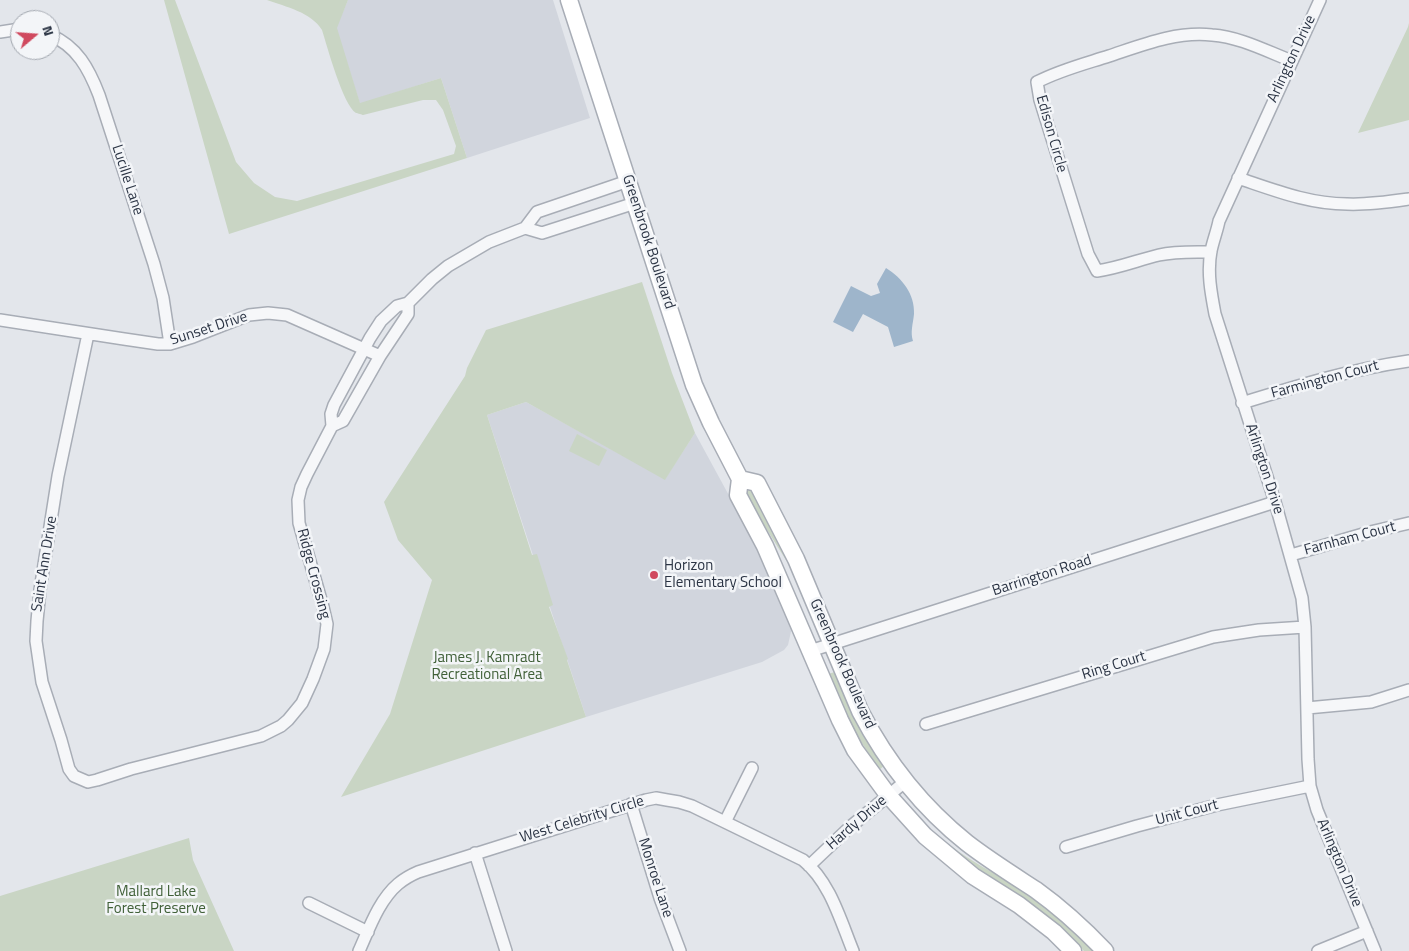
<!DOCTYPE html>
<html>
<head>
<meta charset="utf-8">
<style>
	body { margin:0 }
	#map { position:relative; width:1409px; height:951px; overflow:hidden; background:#e3e6eb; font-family:"Titillium Web",sans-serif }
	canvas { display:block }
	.north { position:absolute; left:10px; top:10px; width:50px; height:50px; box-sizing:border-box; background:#f3f5f8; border:1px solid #a3a8b0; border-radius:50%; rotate:72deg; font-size:14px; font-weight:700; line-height:20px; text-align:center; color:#2b3444 }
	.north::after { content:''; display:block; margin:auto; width:18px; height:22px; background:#d0495f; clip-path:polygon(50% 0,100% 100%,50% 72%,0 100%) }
</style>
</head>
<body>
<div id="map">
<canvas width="1409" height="951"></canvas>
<div class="north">N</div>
</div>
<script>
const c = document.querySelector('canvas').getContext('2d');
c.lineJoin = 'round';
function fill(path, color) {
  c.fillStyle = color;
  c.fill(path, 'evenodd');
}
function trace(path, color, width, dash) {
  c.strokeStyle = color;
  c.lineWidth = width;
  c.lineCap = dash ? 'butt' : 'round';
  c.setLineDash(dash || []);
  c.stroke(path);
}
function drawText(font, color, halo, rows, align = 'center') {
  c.font = font + ' "Titillium Web",sans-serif';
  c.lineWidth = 5;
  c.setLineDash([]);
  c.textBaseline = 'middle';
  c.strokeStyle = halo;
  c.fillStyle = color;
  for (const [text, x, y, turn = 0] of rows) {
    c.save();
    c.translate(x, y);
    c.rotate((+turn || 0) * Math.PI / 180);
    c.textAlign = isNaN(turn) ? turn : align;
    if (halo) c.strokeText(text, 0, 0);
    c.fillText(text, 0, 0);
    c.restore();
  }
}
const built = new Path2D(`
	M348,0H553L590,118L467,158L441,78L360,104L336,28Z
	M526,402L665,479L695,433L757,547L792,627L788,645L784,650L762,662L586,717L487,415Z`);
const green = new Path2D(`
	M164,0H175L236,162L254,183L275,197L297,201L454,154L456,146L443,110L436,100H423L363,115C363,115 357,113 356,113C343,105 327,46 322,30C311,12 286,7 267,0H348L337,28L360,103L441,78L467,158L229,234Z
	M1409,23V120L1358,133L1408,27Z
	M642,282L672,373L695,433L665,480L526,402L487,415L532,555L537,554L553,605L549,607L568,659L567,660L586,717L341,797L390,714L432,580L398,540L384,502L465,376L467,368L486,330Z
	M577,434L607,450L599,466L569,451Z
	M751,489L790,564L789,565L744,493Z
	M835,672L885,765L879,770L848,721L828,674Z
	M189,838L193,860L234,951H0V896Z
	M950,845C971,862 995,873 1018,887C1047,905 1071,929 1095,951H1084L1076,943L948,847Z`);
const water = new Path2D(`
	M886,268C902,278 915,294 914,314C913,324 910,332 913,341L894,347L888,327L863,314L853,332L833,322L851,286L871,296L880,293L877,284Z`);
const minor = new Path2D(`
	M1320,0L1219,221C1217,231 1213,241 1211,251C1207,272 1211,293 1215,314L1275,502L1302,598L1305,627L1308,759L1310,786L1317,810L1375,951
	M0,32L20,29
	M50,35C77,46 89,69 99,95L154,264L163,298L170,344
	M1238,178C1274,190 1309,204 1347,204C1368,205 1388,202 1409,199
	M525,228L542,233L635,203
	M1211,252C1193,252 1176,251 1159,255C1138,260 1119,268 1097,271L1088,254L1040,100L1037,82C1060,70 1084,64 1109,56C1142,45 1176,31 1212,35C1240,37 1266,51 1292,61
	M0,320L124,339L158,344H170L193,337L249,315L268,313L287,315L380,356
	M88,334L58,476L40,590L37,621L36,641L42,682L61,740L69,769L74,776L88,782L97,780L131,769L261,736L281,726L288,720L302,703L313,679L324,649L327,624L323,607L299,523L298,500L301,487L307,474L332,426L331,414L334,405L370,338L381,321L397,306L408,303L432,279L448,266L489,242L525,228L537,212L628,181
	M1242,403C1297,386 1352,369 1409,361
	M332,426L343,421L380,356L408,314V303
	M1291,555L1370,532L1409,523
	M810,651L1275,502
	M1307,708L1371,702L1409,690
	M926,724L1213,637L1259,630L1305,627
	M631,804L660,898L680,951
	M725,822L752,768
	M1066,847L1137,826L1217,805L1310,786
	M475,853L506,951
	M809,866L850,827L906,781
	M309,903L368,932
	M359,951C369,929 379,900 398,884C404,879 411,875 418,872L646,800L656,798L667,800L679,802L692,806L803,860C830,882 840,919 853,951
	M1318,951L1367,931`);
const secondary = new Path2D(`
	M569,0L694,385L711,423L740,479L738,495L765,546L840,720L855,750L888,795L925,836L973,876L1019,905L1054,932L1073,951
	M740,479L757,483L796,559L860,711C886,761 923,808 967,843C989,860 1013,875 1036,890C1061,908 1084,929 1105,951`);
const markers = [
	[654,575,5,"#d0495f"]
];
const streetNames = [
	["Arlington Drive",1292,59,-65],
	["Edison Circle",1051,134,74],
	["Lucille Lane",127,180,72],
	["Greenbrook Boulevard",648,242,72],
	["Sunset Drive",209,329,-18],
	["Farmington Court",1325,380,-15],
	["Arlington Drive",1264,469,72],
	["Farnham Court",1350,539,-15],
	["Saint Ann Drive",45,564,-81],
	["Ridge Crossing",313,574,75],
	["Barrington Road",1042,576,-18],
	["Greenbrook Boulevard",842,664,66],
	["Ring Court",1114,666,-17],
	["Unit Court",1187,813,-15],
	["West Celebrity Circle",582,820,-17],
	["Hardy Drive",857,823,-41],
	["Arlington Drive",1339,863,67],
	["Monroe Lane",655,878,72]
];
const poiNames = [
	["Horizon",664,566],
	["Elementary School",664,583]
];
const parkNames = [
	["James J. Kamradt",487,658],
	["Recreational Area",487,675],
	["Mallard Lake",156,892],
	["Forest Preserve",156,909]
];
fill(built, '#d1d5dd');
fill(green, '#c9d5c4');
fill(water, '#9eb5cb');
trace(minor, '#a8adb6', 14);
trace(secondary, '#a8adb6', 19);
trace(minor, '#f6f7f9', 11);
trace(secondary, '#fff', 16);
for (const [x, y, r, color] of markers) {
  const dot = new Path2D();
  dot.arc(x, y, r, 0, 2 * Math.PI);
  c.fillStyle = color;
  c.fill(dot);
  trace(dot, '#f3f5f8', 2);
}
drawText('15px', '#2b3444', '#f3f5f8', streetNames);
drawText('15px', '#2b3444', '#f3f5f8', poiNames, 'left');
drawText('15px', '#406038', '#f3f5f8', parkNames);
</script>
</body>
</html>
